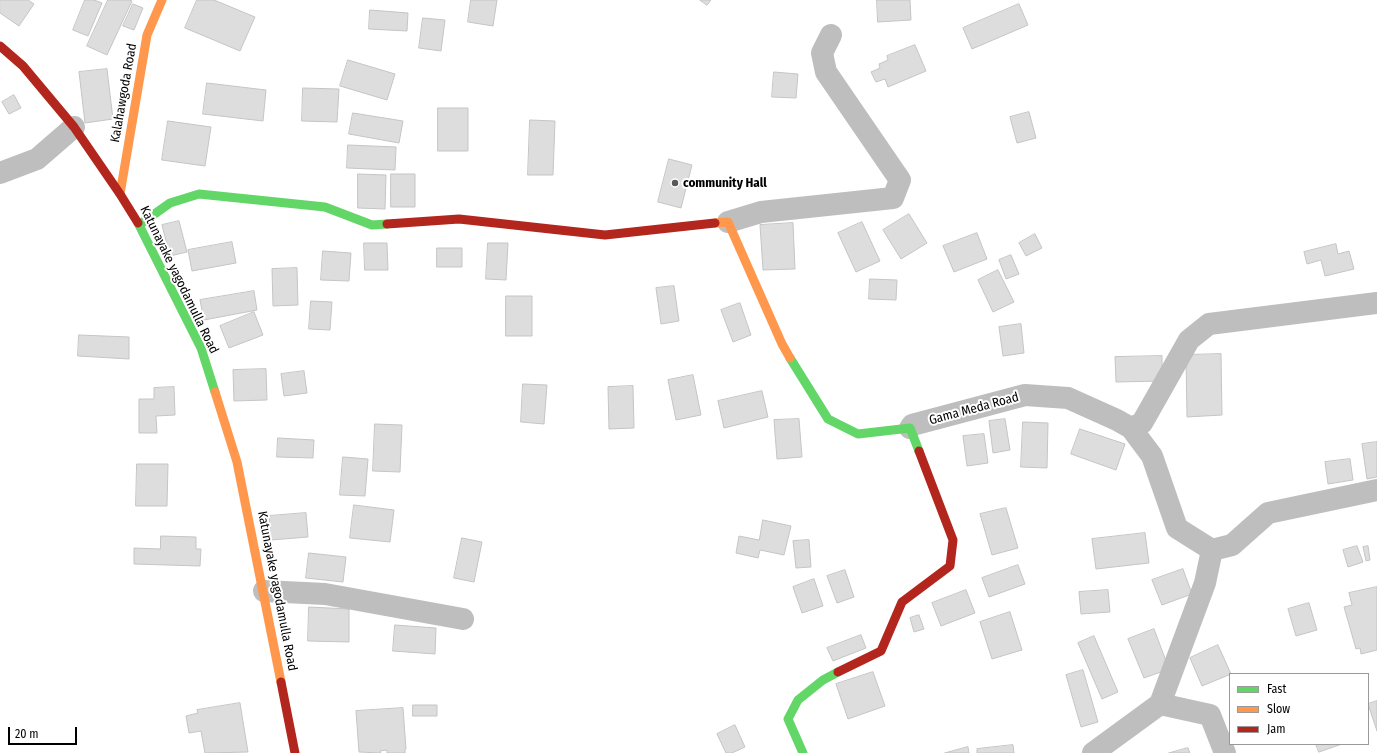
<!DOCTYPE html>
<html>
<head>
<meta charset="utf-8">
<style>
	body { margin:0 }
	#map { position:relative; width:1377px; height:753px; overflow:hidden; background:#fff; font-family:"Fira Sans Condensed",sans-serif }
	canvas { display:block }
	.legend { position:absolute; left:1229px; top:673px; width:140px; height:72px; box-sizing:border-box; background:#fff; border:1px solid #999; margin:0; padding:5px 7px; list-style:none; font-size:12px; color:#000 }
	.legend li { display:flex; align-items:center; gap:8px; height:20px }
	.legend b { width:20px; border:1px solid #999 }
	.scale { position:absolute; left:8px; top:727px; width:69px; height:18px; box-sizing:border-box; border:2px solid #000; border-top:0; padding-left:5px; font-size:12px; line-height:14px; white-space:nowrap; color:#000; -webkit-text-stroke:3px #fff; paint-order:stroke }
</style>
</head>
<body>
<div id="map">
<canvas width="1377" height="753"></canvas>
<ul class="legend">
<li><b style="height:5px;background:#63d668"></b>Fast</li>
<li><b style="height:5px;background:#ff974d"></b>Slow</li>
<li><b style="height:5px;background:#b3261e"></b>Jam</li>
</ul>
<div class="scale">20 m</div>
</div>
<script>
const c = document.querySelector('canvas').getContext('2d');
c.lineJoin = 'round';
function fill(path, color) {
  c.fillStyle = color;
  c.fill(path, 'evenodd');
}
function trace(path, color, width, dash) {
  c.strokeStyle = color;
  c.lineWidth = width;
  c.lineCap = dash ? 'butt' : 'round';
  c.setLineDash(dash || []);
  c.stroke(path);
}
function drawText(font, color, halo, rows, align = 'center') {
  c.font = font + ' "Fira Sans Condensed",sans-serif';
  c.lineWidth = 4;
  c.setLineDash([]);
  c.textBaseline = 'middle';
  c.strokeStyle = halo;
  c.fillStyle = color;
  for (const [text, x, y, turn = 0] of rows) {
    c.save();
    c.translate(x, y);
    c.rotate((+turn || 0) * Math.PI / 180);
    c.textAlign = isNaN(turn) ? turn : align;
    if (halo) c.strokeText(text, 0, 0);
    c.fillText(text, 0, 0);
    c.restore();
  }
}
const building = new Path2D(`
	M0,0H28L34,4L19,26L0,13Z
	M85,0H94L102,3L88,36L73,30Z
	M108,0H129L132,1L107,55L87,46Z
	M197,0H214L255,17L240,51L185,28Z
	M471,0H497L493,26L468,22Z
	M700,0H711L707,5Z
	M877,0H910L911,20L878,22Z
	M133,4L143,8L134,30L123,26Z
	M1019,4L1028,25L972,49L963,28Z
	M370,10L408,13L407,31L369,29Z
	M423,18L445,20L441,51L419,48Z
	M915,45L926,71L888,87L885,79L876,82L871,72L880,68L879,64L888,60L887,56Z
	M348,60L395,74L387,100L340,86Z
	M107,69L113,119L85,123L79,72Z
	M774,72L798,74L796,98L772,97Z
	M207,83L266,90L263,121L203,114Z
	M303,88L339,89L337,122L302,121Z
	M14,95L21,108L9,114L2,102Z
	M438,108H468V151H438Z
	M1029,112L1036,138L1017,143L1010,117Z
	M353,113L403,121L399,143L349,134Z
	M530,120L555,121L553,175H528Z
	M168,121L211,127L205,166L162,160Z
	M348,145L396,147L395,170L347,168Z
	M669,159L692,165L681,208L658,202Z
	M358,174L386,175L385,209L358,208Z
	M391,174H415V207H391Z
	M909,214L927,243L901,259L883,230Z
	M179,221L187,252L170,256L162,225Z
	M862,222L880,261L856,272L838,233Z
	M793,223L795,269L763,270L760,225Z
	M977,233L987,259L954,272L943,246Z
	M1035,234L1042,248L1026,256L1019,243Z
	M232,242L236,263L192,271L188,250Z
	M364,243H387L388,270H365Z
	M488,243H508L506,280L486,279Z
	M1336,244L1338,254L1349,251L1354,269L1325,276L1321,260L1307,264L1304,252Z
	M437,248H462V267H437Z
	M323,251L351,253L349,281L321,280Z
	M1011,255L1019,274L1006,279L999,260Z
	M297,268L298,305L273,306L272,269Z
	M998,270L1014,302L993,312L978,280Z
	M870,279L897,280L896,300L869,299Z
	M674,286L679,321L661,324L656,288Z
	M254,291L257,310L204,320L200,300Z
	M506,296H532V336H506Z
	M311,301L332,302L330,330L309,329Z
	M740,303L751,335L733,342L721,310Z
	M254,312L263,335L229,348L220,326Z
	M1021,324L1024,353L1003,356L999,327Z
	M79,335L129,337V359L78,356Z
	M1221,354L1222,415L1187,417L1186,355Z
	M1162,356V381L1116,382L1115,357Z
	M266,369L267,400L234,401L233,370Z
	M304,371L307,393L284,396L281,374Z
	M693,375L701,415L676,420L668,380Z
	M523,384L547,385L544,424L521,422Z
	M633,386L634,428L609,429L608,387Z
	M174,387L175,415L156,416L157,433H139V399H154V388Z
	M762,391L768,417L724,428L718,401Z
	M799,419L802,457L777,459L774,420Z
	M1005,419L1010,450L993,453L989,421Z
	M1023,422L1048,423L1047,468L1021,467Z
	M375,424L402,425L400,472L373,471Z
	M1080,429L1125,444L1116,470L1071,454Z
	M984,434L988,463L967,466L963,436Z
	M278,438L314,440L313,458L277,457Z
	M1377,442V477L1367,479L1362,444Z
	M343,457L368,459L365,496L340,495Z
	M1350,459L1353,480L1328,484L1325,462Z
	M137,464H168L167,506H136Z
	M354,505L394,510L390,542L350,538Z
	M1006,508L1018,548L992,555L980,514Z
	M306,513L308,537L271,540L269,516Z
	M763,520L791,526L784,555L760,550L758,558L736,553L739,536L759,540Z
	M1145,533L1149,563L1096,569L1092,539Z
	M161,536L196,537V549H201L200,566L134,564V548L160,549Z
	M462,538L482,542L474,582L454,578Z
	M809,540L811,567L796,568L793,541Z
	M1357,546L1363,562L1348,567L1343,550Z
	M1368,546L1370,560L1366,561L1363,547Z
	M309,553L346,557L343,582L306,578Z
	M1018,565L1025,584L989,597L982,578Z
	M1183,569L1192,594L1162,605L1152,580Z
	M845,570L854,597L837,603L827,576Z
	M814,579L823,606L802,613L793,587Z
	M1377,587V650L1361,654L1360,648L1356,649L1344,607L1352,605L1349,593Z
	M966,590L975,613L941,626L932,603Z
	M1108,590L1110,612L1081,614L1079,592Z
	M1309,603L1317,630L1296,636L1288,609Z
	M309,607L349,609V642L308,641Z
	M1010,612L1022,650L992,659L980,622Z
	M919,615L924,629L914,632L910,618Z
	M395,625L436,628L435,654L393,651Z
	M1154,629L1169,669L1144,678L1128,639Z
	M861,635L866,648L833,661L827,648Z
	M1094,636L1118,692L1102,699L1078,643Z
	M1218,645L1231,674L1202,686L1190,658Z
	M1083,670L1098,722L1081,727L1066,675Z
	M873,672L885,706L848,719L836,684Z
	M1377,701V731L1368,704Z
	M240,703L248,752L205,753L201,731L189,733L186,716L198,713L197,710Z
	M413,705H437V716H413Z
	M403,708L406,749H405V753H387V750L380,751L381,753L359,752L356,711Z
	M735,725L745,747L732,753H726L717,734Z
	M1316,744H1342L1319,752Z
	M1013,745L1014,753H977V749Z
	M968,747L969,753H945Z
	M1188,748L1190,753H1169Z`);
const street = new Path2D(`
	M0,173L37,159L74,127
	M728,222L761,212L893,198L900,180L826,72L822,53L831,35
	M910,428L912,425L1025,395L1068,398L1117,420L1131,428L1152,456L1177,528L1212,550L1232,545L1268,513L1377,490
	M1131,428L1142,423L1189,340L1209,324L1377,303
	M264,591L325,594L463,619
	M1160,704L1210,715L1225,753
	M1093,753L1160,704L1205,583L1212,550`);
const fast = new Path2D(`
	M138,223L201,348L215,392
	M139,225L170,203L199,194L325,207L372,225L387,224
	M790,358L828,419L858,434L910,428L919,451
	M803,753L788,719L798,700L823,680L838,672`);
const slow = new Path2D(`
	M120,194L147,35L162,0
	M715,223L728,222L782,344L790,358
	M215,392L237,462L281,682`);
const jam = new Path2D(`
	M0,46L23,66L74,127L120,194L138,223
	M387,224L459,219L605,235L715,223
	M838,672L881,651L902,602L950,566L953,540L919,451
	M281,682L295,753`);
const markers = [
	[675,183,4,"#595959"]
];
const streetNames = [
	["Kalahawgoda Road",124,93,-80],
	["Katunayake yagodamulla Road",179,280,64],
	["Gama Meda Road",974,409,-15],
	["Katunayake yagodamulla Road",277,591,79]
];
const poiNames = [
	["community Hall",683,183]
];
fill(building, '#ddd');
trace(building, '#c5c5c5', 1);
trace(street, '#bebebe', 22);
trace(fast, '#63d668', 9);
trace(slow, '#ff974d', 9);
trace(jam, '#b3261e', 9);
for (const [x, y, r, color] of markers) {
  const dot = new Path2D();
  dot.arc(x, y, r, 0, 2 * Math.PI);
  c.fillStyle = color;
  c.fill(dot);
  trace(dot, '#fff', 1.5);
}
drawText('13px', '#000', '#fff', streetNames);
drawText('bold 13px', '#000', '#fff', poiNames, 'left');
</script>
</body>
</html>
